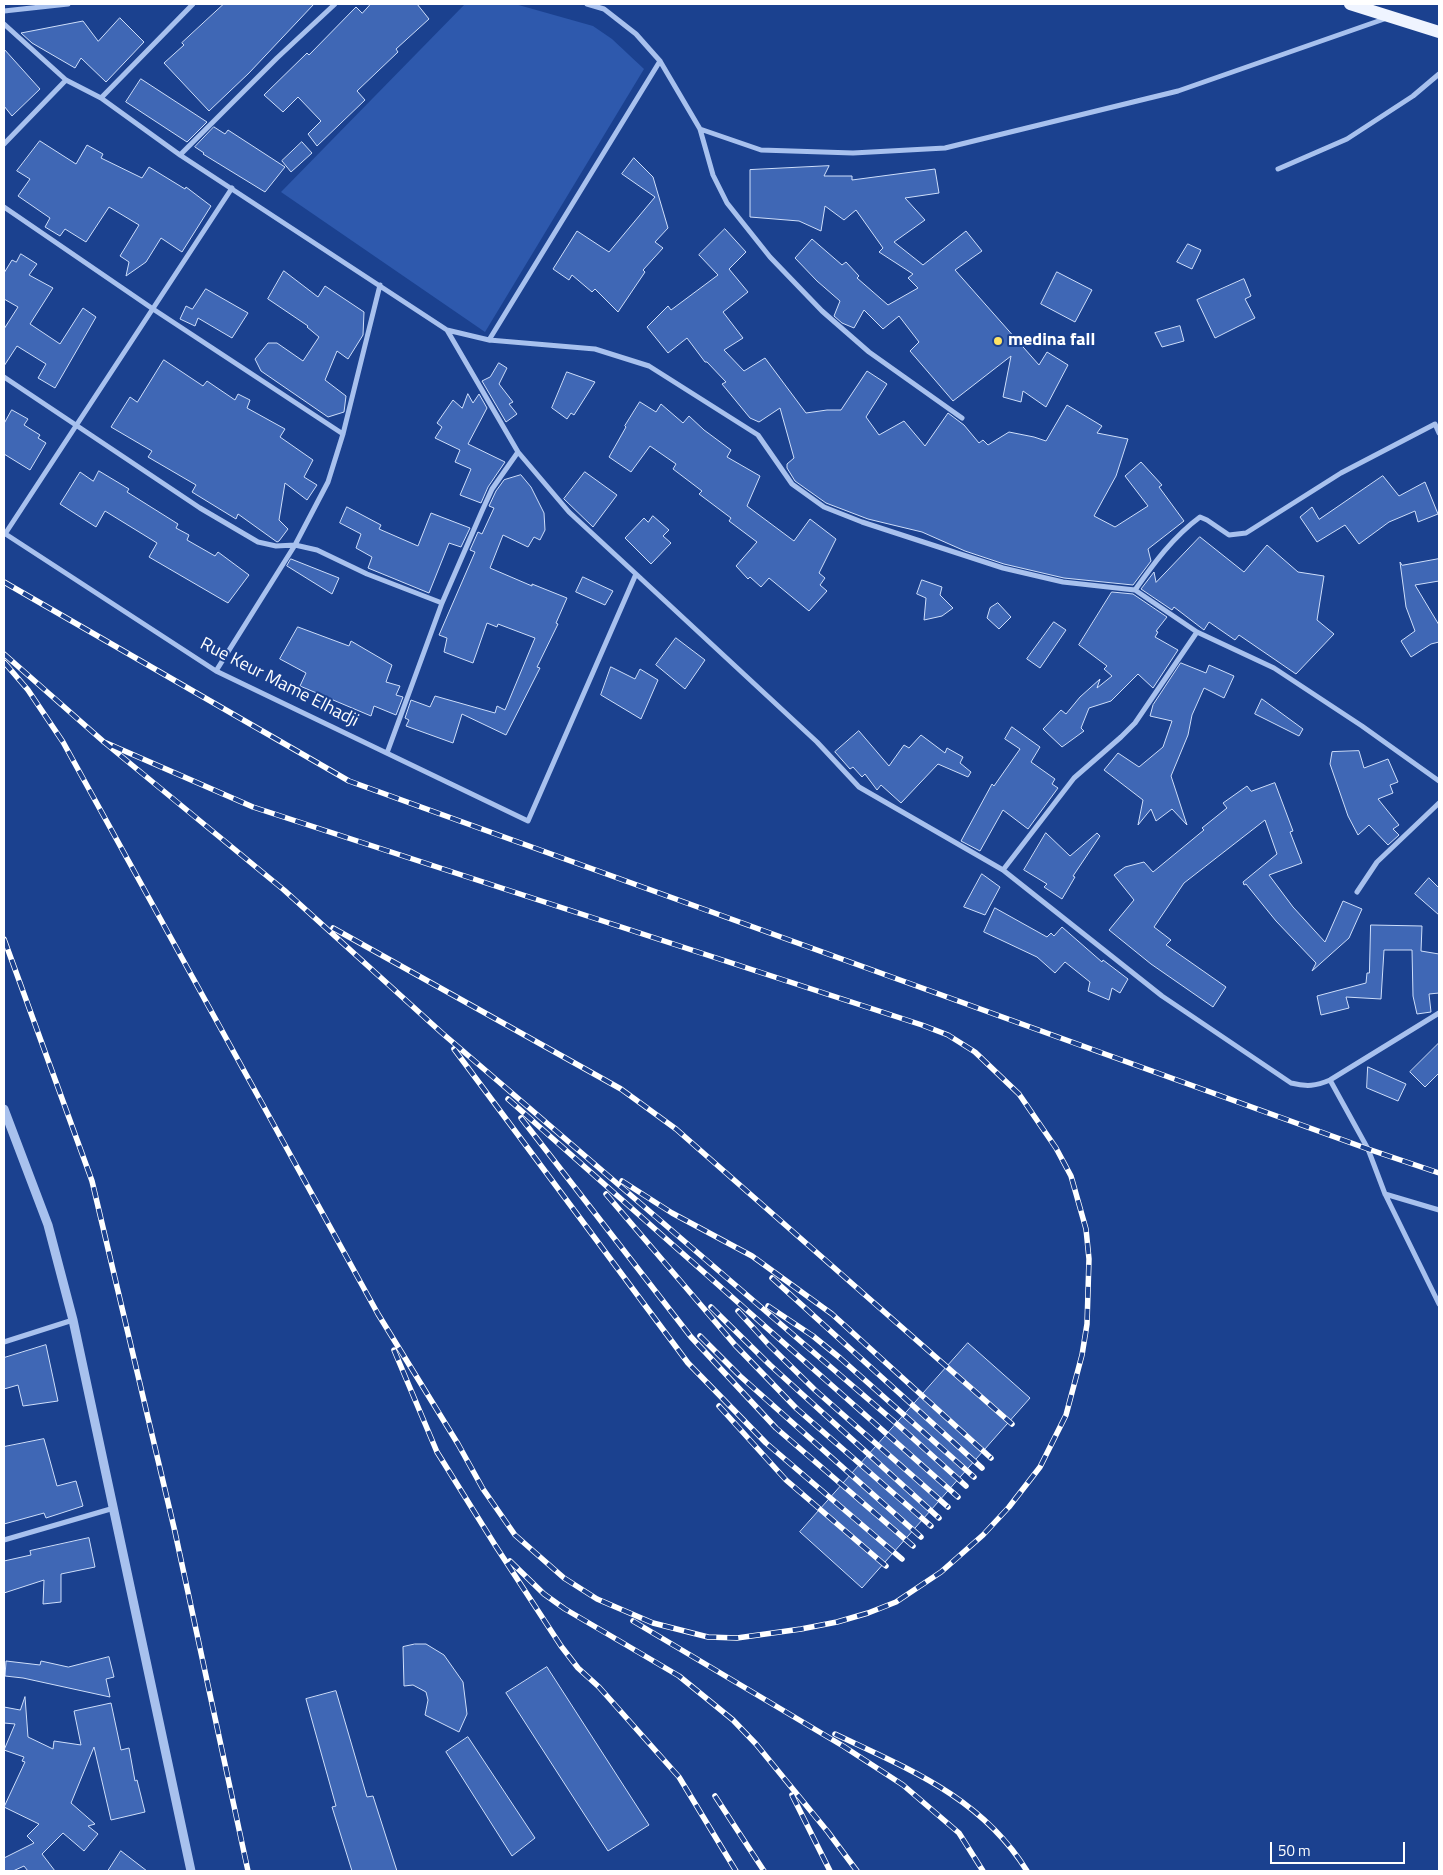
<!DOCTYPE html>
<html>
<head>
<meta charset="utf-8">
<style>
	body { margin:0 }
	#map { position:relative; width:1443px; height:1875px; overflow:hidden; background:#1b418f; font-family:"Titillium Web",sans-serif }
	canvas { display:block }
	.frame { position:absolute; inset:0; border:5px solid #fff; pointer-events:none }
	.scale { position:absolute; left:1270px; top:1842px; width:135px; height:22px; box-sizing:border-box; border:2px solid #fff; border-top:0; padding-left:6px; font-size:15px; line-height:18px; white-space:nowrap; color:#fff; -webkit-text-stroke:4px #1b418f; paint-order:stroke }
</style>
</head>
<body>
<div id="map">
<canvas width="1443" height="1875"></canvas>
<div class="frame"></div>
<div class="scale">50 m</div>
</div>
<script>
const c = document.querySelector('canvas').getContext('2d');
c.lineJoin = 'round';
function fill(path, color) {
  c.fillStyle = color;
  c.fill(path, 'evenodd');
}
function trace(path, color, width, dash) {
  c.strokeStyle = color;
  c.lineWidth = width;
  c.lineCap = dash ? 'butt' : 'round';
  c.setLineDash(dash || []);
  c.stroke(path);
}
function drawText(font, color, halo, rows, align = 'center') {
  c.font = font + ' "Titillium Web",sans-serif';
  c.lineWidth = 4;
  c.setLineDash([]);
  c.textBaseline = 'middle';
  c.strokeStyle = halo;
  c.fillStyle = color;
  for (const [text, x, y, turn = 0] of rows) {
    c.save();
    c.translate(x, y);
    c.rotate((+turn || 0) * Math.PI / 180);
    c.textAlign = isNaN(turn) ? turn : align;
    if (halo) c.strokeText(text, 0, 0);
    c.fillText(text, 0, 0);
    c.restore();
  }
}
const green = new Path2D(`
	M465,4H515L593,26L612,39L644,69L485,332L281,192Z`);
const building = new Path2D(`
	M224,4H314L249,73L209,111L164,63L184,45L182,43Z
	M371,4H417L429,19L396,49L398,52L357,91L365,100L317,146L308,134L321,121L298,97L283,112L264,95L307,53L309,55L356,7L362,13Z
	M120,18L144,42L106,82L81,58L75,68L32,43L21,33L83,21L98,41Z
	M4,49L40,89L12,116L4,106Z
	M141,79L207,122L187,142L126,102Z
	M214,127L225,134L228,130L285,167L265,192L203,154L204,153L195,147Z
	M40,141L76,164L87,145L103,154L101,158L142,178L149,167L185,189L186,187L211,206L182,252L161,238L146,262L126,276L129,262L120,256L139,225L109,207L86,242L65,229L60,236L45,227L50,218L18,196L30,179L17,171Z
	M302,142L312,153L291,172L282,161Z
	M634,158L653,177L668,228L655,242L663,248L643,270L645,272L618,312L595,289L592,292L572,275L569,280L553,269L577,231L609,252L655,197L622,174Z
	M829,166L824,176H852V180L935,169L939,193L905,198L925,220L894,242L923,265L966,231L982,251L955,270L1039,365L1047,352L1068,365L1046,407L1023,391L1021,402L1003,397L1011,356L953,401L910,351L919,342L899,316L883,329L864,310L854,328L842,323L834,316L840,301L817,281L795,258L812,239L842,265L846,262L859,276L857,278L888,305L918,288L908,278L913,274L879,252L883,248L856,210L844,220L825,206L821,231L799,221L750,217V170Z
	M725,229L746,252L729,269L748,292L723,312L743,338L724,350L744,371L765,358L806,413L827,410H841L867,371L887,384L866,417L879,435L904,421L925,446L948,413L964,425L979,443L983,440L988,445L1009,432L1034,437L1046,441L1067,405L1102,426L1097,433L1128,439L1116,476L1094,516L1115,527L1148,506L1125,476L1141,462L1162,485L1159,487L1184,521L1148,549L1151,561L1133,585L1064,578L1004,564L965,551L922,532L868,519L826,503L795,481L787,468V464L794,458L780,408L759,422L750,418L722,384L726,382L707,362H705L687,338L668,353L647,327L668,306L671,310L718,275L699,255Z
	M1188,244L1201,250L1192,269L1177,262Z
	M21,254L37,264L29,275L53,288L30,324L60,344L83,308L96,317L55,388L38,378L46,364L17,346L4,366V329L18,307L4,299V273L12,260L16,262Z
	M284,271L318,297L325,286L364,312L363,335L348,359L337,351L325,380L346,396L344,412L328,417L261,371L255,359L268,343H277L303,361L319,337L307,327L308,326L268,299Z
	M1057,272L1092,290L1075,322L1041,304Z
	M1244,279L1251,296L1245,299L1255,318L1215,338L1197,300Z
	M206,289L248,313L232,338L198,318L195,326L180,319L186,306L192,309Z
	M1180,326L1184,341L1162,347L1155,333Z
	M164,360L203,386L207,381L235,400L238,394L250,400L247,408L285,429L280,437L313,460L304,477L317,485L307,500L285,483L279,520L288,529L279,541L277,542L238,514L236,519L192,492L196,485L148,457L152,451L111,427L130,397L137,402Z
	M499,363L507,368L499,384L513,402L509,404L517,414L506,422L482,381L490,377Z
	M567,372L595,382L574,415L571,413L567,419L552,408Z
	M468,394L473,403L479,394L487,408L468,444L505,462L488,487L481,503L460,495L471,469L455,462L460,450L435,438L442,427L437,423L453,400L462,408Z
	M640,402L656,412L661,404L683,423L689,416L704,430L731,450L727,457L760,476L747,506L794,541L810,519L836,539L819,573L825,578L820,585L827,591L809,611L769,578L761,587L750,577L748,579L736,566L757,542L729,521L731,518L699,494L702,491L673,469L676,464L650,446L631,472L609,457L626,427L625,426Z
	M12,410L28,419L24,425L40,435L38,438L46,443L30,470L4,454V424Z
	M99,471L129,489L127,492L178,524L176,528L189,535L187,540L215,556L218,552L249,575L228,603L149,557L157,543L105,511L96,527L60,504L80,472L93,481Z
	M585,472L617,495L593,527L564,499Z
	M521,475L531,487L544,513L545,530L540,540L534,537L528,547L503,535L490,568L532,586V584L567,598L556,623L558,624L537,667L540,668L506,735L462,714L453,743L406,726L409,720L405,718L411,700L430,707L435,696L495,713L497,706L505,710L535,638L498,624L497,627L487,623L473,663L444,652L447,638L439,635L475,552L470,550L478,532L482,534L494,508L489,506L496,491L504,480Z
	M1383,476L1399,496L1425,482L1438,514L1418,522L1415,511L1389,522L1359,544L1345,525L1317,542L1300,517L1312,507L1319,519Z
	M347,507L381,525L379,529L418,546L431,513L470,528L461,547L449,543L429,593L368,568L372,557L356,548L361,534L340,523Z
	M653,516L669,530L663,536L671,543L651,564L625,538L644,518L648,522Z
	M1200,537L1244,572L1267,545L1298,572L1324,576L1317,620L1334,634L1296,674L1239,635L1235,640L1209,622L1204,630L1174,607L1172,610L1141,589L1154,572L1156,582Z
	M291,559L339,578L332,594L287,566Z
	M1439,559V581L1415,585L1439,625V642L1431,644L1411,657L1401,641L1415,631L1406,607L1400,562L1402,565Z
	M583,577L613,591L605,605L576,592Z
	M922,580L942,587L940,595L953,608L942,616L924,620L926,598L917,594Z
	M1112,592L1133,594L1167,617L1156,631L1158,632L1155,637L1178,650L1153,688L1138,674L1111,701L1089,708L1081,728L1084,731L1062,747L1043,729L1061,710L1066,714L1080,697L1100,679L1097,688L1112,676L1104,669L1107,666L1079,645Z
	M998,603L1011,617L999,629L987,618L990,608Z
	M1054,622L1066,630L1040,668L1027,659Z
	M298,627L349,646L351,641L392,665L386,682L400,686L396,695L403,697L396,715L374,706L371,716L300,686L306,673L280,659Z
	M676,638L705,660L685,689L656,665Z
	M1181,663L1206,673L1209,665L1234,676L1224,698L1204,688L1192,715L1188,735L1171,776L1187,825L1172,809L1156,821L1151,809L1138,825L1143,800L1104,770L1118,753L1139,767L1163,747L1172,721L1150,716L1153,705Z
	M611,667L635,679L640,669L658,680L641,719L601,695Z
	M1262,699L1303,729L1299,736L1255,714Z
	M1012,727L1040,747L1031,762L1055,779L1052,784L1058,788L1028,829L1003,810L980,851L961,841L992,784L994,786L1020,749L1005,739Z
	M859,731L889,766L904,745L909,748L921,735L945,753L947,748L963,757L960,763L971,772L968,777L938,764L901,803L881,785L877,790L865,774L862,777L853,767L850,769L835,752Z
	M1359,751L1364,768L1388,759L1398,782L1390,785L1393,793L1378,799L1399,825L1393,829L1399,835L1388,845L1369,825L1358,835L1348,816L1330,764L1332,752Z
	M1275,783L1293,831L1290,832L1302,863L1269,875L1293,907L1325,942L1343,901L1362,909L1349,938L1312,971L1316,963L1276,921L1246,884L1244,885L1243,882L1277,854L1265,820L1184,883L1154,927L1171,940L1166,945L1226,987L1213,1007L1151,964L1109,930L1134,900L1114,875L1125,867L1144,862L1153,872L1204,830L1202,828L1227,808L1223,803L1247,786L1251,791Z
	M1046,833L1070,856L1097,833L1100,836L1073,876L1075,877L1062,899L1044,887L1047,884L1024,870Z
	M982,874L1000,887L985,915L964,907Z
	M1429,878L1439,888V915L1415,894Z
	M995,908L1047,937L1051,933L1054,936L1062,927L1102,962L1103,960L1128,979L1120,993L1112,988L1109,1000L1088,991L1090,982L1065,962L1055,973L1037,957L984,932Z
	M1371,925L1422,926L1421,951L1439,954V993L1429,994L1431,1012L1417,1014L1413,996L1412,950H1384L1381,999L1346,997L1349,1008L1321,1015L1317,996L1366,983L1367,973H1369Z
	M1439,1043V1073L1425,1087L1410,1072Z
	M1368,1067L1406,1084L1398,1101L1367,1088Z
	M968,1343L1030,1398L862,1588L800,1532Z
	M46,1345L58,1401L23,1406L18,1385L4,1389V1358Z
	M44,1439L57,1486L76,1481L83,1506L46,1518L44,1513L4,1524V1447Z
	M89,1538L95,1567L61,1574V1602L43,1604L44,1580L4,1593V1561L31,1555L30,1551Z
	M415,1644H426L444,1655L463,1682L467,1714L459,1732L425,1715L428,1700L426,1692L413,1685L404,1686L403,1647Z
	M109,1657L114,1677L106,1679L110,1697L23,1678L5,1676L6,1661L40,1665L41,1661L68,1667Z
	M547,1667L649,1825L608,1851L506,1693Z
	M336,1691L367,1797L373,1796L397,1871H352L332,1807L336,1806L306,1699Z
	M25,1697L28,1737L53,1749L54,1741L81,1745L74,1711L111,1703L121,1750L129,1748L135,1781L137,1780L145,1812L111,1820L94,1747L71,1803L95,1824L88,1826L98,1834L84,1851L63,1833L42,1854L55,1871H28L24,1866L13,1871H4V1858L34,1843L27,1836L39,1824L4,1807L25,1762L22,1761L24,1757L4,1750L15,1724L4,1723V1707L20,1710Z
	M468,1737L535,1838L512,1856L446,1752Z
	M121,1851L147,1871H108Z`);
const minor = new Path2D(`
	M587,4L604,9L636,34L660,61L700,129L713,175L727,203L770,257L822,311L869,352L962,418
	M4,11L68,4
	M4,24L66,80L101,98L180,155L447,330L489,340L595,349L649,366L758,435L792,484L824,507L862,522L1003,568L1063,582L1135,590L1197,632L1274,668L1362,726L1439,781
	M101,98L193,4
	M700,129L761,150L853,153L945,148L1178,91L1387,18
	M4,144L66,80
	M180,155L277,58L335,4
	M1278,169L1347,139L1413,96L1439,74
	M4,207L153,309L343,434
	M489,340L660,61
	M4,377L200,508L258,542L276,546L295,545L317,550L367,574L442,603
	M4,533L216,671L528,821L636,574L569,512L518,452
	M5,534L232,188
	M636,574L817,742L859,787L1003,870L1162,996L1291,1083C1307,1087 1316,1086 1330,1080L1439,1013
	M1135,590C1154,563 1173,537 1200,517L1207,520L1229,535L1246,533L1341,473L1435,424L1439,433
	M216,671L295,545L328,482L343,434L380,285
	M387,753L442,603L482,511L492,489L518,452L447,330
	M1003,870L1074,778L1121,737L1135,723L1197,632
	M1357,892L1377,862L1439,803
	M1330,1080L1368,1149L1385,1194L1439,1304
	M1385,1194L1439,1210
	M4,1342L73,1320
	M4,1540L114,1508`);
const tertiary = new Path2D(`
	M4,1109L48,1225L73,1320L191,1871`);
const primary = new Path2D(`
	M1350,4L1439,32`);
const rail = new Path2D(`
	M4,582L349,781L1368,1149L1439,1173
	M4,654L104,742L284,890L442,1033L897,1424L966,1486
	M4,662L28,690L63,742L378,1314L458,1444L483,1489L515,1535L564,1578L597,1599L653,1623L708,1637L737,1638L801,1629L837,1622L868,1613L896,1602L941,1572L983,1535L1009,1507L1040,1467L1066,1415L1082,1355L1087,1324L1089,1259L1086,1229L1071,1176L1056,1148L1019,1094L975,1052L948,1035L922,1025L253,807L104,742
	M333,928L621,1089L676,1129L1012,1424
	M4,939L92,1181L175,1532L248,1871
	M454,1049L688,1363L766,1443L902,1559
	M508,1099L958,1497
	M521,1118L691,1337L776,1428L913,1546
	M622,1181L672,1213L752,1256L832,1314L991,1458
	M606,1194L735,1345L797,1409L931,1526
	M772,1278L982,1468
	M768,1306L813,1336L840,1358L974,1477
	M711,1307L770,1365L939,1518
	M738,1311L768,1344L815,1390L948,1507
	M700,1336L740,1376L921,1537
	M394,1350L437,1452L495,1545L561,1646L578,1668L599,1687L679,1777L736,1871
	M719,1406L786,1480L886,1566
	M510,1561L544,1594L565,1609L679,1676L733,1720L756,1744L828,1832L857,1871
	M633,1621L843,1746L903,1785L959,1833L983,1871
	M835,1734C909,1769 982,1798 1027,1871
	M792,1795L830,1871
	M715,1796L764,1871`);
const markers = [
	[998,341,5,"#ffe365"]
];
const poiNames = [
	["medina fall",1008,341]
];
const streetNames = [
	["Rue Keur Mame Elhadji",279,683,27]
];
fill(green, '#2e59ad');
fill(building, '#3f67b5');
trace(building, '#cedefa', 1);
trace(minor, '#a8c1ee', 5);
trace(tertiary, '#a8c1ee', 9);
trace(primary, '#eff4ff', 12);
trace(rail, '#fff', 5.5);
trace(rail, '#1b418f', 4, [11]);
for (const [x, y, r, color] of markers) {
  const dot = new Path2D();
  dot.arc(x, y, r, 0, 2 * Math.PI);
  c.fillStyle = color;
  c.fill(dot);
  trace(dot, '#1b418f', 2);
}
drawText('bold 18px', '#fff', '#1b418f', poiNames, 'left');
drawText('18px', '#fff', '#1b418f', streetNames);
</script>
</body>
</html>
